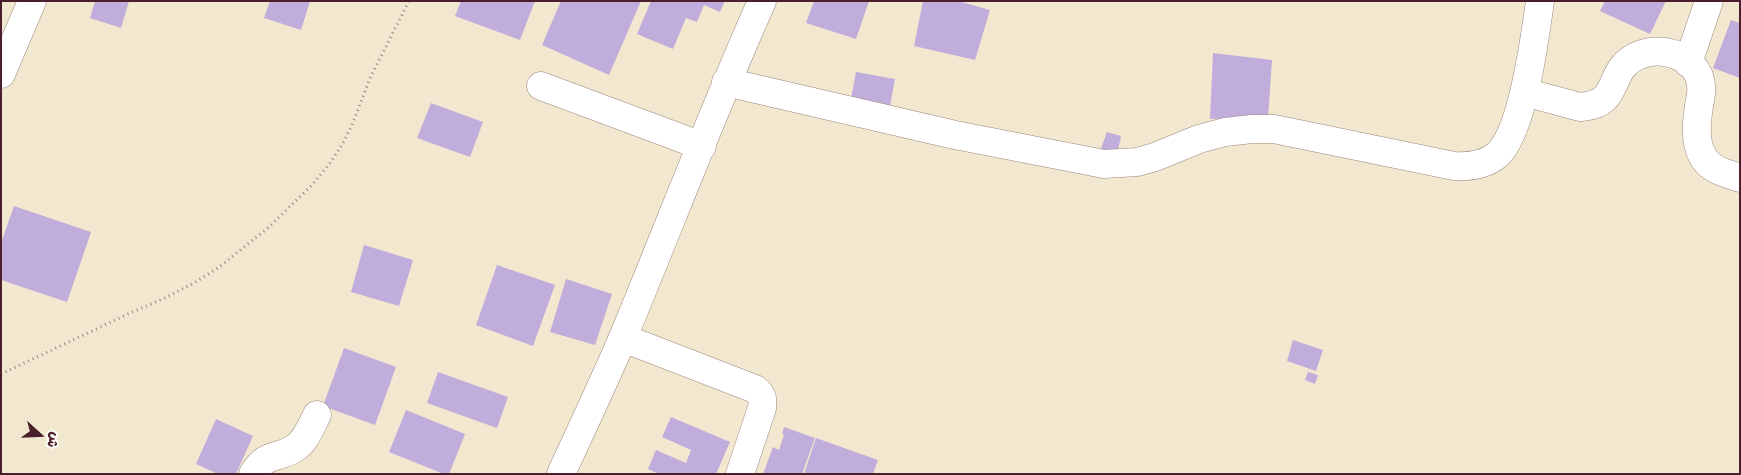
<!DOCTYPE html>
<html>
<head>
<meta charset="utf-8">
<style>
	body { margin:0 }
	#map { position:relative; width:1741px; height:475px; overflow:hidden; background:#f1e8cf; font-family:"Playpen Sans","Playpen Sans Arabic",sans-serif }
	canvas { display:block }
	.frame { position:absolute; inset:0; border:2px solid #4a1f2b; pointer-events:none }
	.north { position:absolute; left:15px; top:410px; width:50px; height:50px; -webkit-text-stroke:4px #fdfcf7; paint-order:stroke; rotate:110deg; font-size:14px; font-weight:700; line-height:20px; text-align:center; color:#4a1f2b }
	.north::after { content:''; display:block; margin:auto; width:18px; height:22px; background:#4a1f2b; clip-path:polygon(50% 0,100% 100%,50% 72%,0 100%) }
</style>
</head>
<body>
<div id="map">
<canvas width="1741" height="475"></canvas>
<div class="frame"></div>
<div class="north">ش</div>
</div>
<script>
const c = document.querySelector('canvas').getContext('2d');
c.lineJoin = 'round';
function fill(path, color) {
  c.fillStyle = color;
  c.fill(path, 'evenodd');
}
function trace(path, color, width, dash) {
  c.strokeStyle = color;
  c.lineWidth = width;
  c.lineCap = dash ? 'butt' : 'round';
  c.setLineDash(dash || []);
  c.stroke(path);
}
const building = new Path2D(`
	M95,1H129L121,28L90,18Z
	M270,1H310L301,30L264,18Z
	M461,1H535L520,40L455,16Z
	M561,1H641L609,75L542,45Z
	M651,1H725L720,12L704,5L697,22L686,18L673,49L637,34Z
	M814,1H869L856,39L806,23Z
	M923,1H958L990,10L975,60L914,46Z
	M1605,1H1666L1650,34L1600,11Z
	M1731,20L1740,23V78L1713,68Z
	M1213,53L1272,60L1268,118L1210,119Z
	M856,72L895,79L889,111L850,104Z
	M431,103L483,122L470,157L417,138Z
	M1107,132L1121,136L1113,173L1094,168Z
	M14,206L91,232L67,302L1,280V243Z
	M364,245L413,260L399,306L351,292Z
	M497,265L555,285L533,346L476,325Z
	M566,279L612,294L595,345L550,332Z
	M1293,340L1323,350L1316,371L1287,361Z
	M344,348L396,367L375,425L323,406Z
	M438,372L508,397L497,428L427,403Z
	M1308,372L1318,375L1315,384L1305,380Z
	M406,410L465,434L449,474H444L389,452Z
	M671,417L730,442L716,474H659L648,469L656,450L686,463L691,450L662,437Z
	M216,419L253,436L236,474H218L196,464Z
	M784,427L815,438L802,474H763L773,447L779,450L784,435L782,434Z
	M816,438L878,460L873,474H804Z`);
const path = new Path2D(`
	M1,374L128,314L165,298L192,284L218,268L269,227L312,185L330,163L342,145L352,125L370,78L409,1`);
const street = new Path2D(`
	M1688,63L1709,1
	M726,82L955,135L1104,164L1137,162L1155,157L1199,139L1225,132L1252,129H1274L1454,166C1470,167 1485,165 1497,155C1523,132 1535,37 1540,1
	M541,86L702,146
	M1524,92L1580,107C1589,106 1598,105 1605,98C1613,90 1615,77 1622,68C1641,43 1686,47 1699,76C1703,87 1701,96 1699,106C1695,131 1693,161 1722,172C1728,174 1734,176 1740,178
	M623,338L755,389C763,395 763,400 762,408L740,474
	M253,474C267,451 277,460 295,448C306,441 311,426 317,415
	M561,474C582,428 604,382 624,335C670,224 713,111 762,1`);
const secondary = new Path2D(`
	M1,74L32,1`);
fill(building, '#c1addc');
trace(street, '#9e847d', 29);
trace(secondary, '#9e847d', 29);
trace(path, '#9e847d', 3, [1, 4]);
trace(street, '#fff', 28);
trace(secondary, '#fff', 28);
</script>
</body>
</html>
